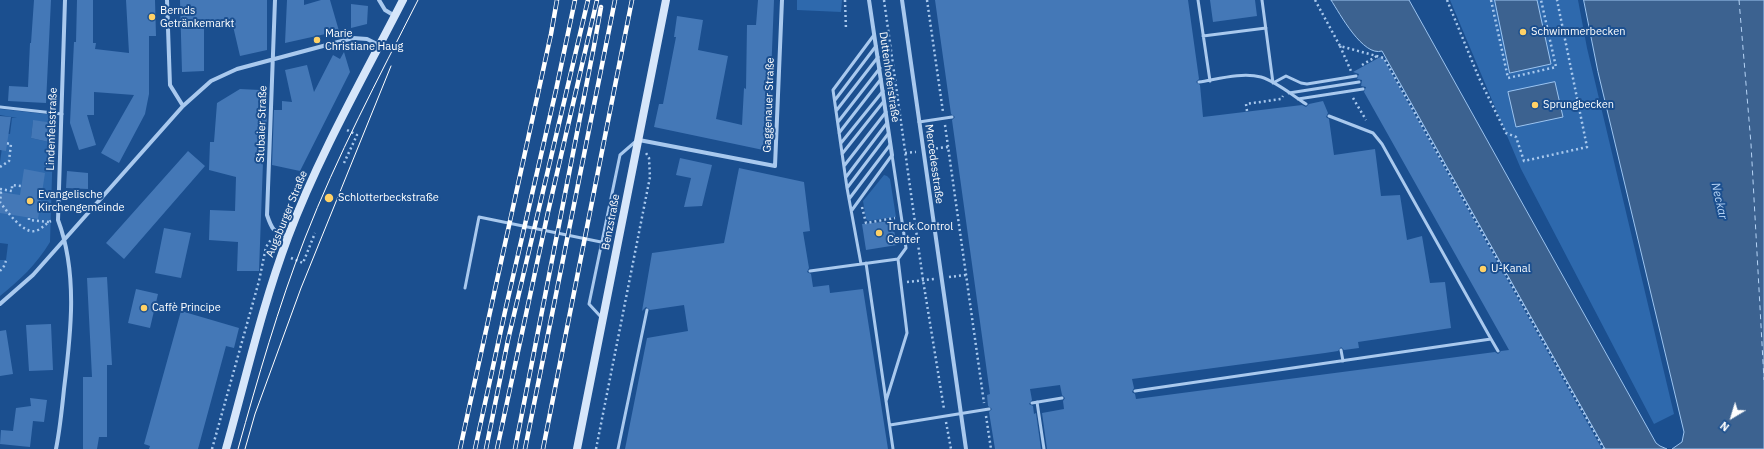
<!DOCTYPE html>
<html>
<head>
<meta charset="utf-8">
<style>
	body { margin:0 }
	#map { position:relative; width:1764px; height:449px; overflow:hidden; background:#1b4f8f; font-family:"IBM Plex Sans",sans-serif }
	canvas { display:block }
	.north { position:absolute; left:1712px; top:397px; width:40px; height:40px; -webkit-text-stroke:3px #1b4f8f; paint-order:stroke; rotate:218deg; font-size:11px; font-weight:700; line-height:16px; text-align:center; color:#fff }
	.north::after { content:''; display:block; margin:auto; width:14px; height:18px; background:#fff; clip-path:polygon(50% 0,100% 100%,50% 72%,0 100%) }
</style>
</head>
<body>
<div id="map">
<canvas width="1764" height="449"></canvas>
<div class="north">N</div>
</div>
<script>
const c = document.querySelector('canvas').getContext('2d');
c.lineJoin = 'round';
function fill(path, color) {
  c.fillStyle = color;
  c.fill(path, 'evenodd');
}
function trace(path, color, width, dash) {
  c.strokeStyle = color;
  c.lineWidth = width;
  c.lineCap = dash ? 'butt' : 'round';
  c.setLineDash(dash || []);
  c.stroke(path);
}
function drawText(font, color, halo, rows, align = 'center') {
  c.font = font + ' "IBM Plex Sans",sans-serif';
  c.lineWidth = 4;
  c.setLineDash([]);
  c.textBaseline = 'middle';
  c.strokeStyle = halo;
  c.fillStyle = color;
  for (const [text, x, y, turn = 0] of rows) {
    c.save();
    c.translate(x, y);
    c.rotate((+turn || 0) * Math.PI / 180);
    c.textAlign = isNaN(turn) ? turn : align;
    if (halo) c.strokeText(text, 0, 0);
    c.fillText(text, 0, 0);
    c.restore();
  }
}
const green = new Path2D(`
	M797,0H842L841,12L797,10Z
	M1450,0H1578L1587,48L1674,414L1654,424L1521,169Z
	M0,109L55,115L54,123L33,121L31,138L53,143L50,242C37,264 19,281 0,296V260H6L8,244L0,243V162L4,133L10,134L12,118H17L0,115Z
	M884,175L887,176L890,179L896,217L868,221L866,219L863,201Z`);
const water = new Path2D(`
	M1331,0H1409L1656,443L1660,446L1667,449H1605L1382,51C1363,57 1340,14 1331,0Z
	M1495,0H1537L1551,64L1510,73Z
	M1584,0H1764V449H1672L1682,442L1684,432L1598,72Z
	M1555,82L1563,117L1516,127L1508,92Z`);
const ferry = new Path2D(`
	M1739,0L1751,144L1764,380`);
const building = new Path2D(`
	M34,0H51L46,103L8,101L9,86L28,87L30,43H31Z
	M77,0H93V43H96L95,49L129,53L126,0H155L156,36H149V94L145,114L119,163L101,153L134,95L94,92V115H87L96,145L79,150L70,123L74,42H76Z
	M180,0H267V50L240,56L233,26L204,27V71L182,72Z
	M287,0H304V5L321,0H330L339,31L285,43Z
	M758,0H774L768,151L654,127L659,104H663L676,37H674L677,16L703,20L698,50L728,56L716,119L742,125L744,88L746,89L747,25H756Z
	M935,0H1188L1199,79L1196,82L1200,85L1203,117L1302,105L1306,107L1309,104L1323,101L1328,113L1326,117L1329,119L1334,155L1375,149L1381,196L1400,195L1407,240L1422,236L1430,283L1445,282L1451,328L1358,342L1359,348L1344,350L1341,347L1338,351L1325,353L1132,379L1134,388L1132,392L1135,394L1136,399L1495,352L1498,354L1501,351L1509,350L1364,92L1366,87L1361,86L1362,80L1357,79L1359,74L1353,72L1382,56L1602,449H1047L1042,413L1064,409L1063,401L1065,398L1062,395L1060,385L1030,389L1032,400L1029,404L1033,406L1034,414L1036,413L1041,449H995L989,412L992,409L988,406L987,395L990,394L952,120L955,117L951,114Z
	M1210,0H1255L1257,16L1213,22Z
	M351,4L368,6L367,24L351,28Z
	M344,52L350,72L300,171L272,165L274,110H282V101L292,102L285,70L307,65L314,92L333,55L340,59Z
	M240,89L260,90V109H267L265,163L263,162L259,271H237L238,242L209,240L210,210L235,211L236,177L209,170L210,142H214L217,103Z
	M0,116L11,117L6,151L0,150Z
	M33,120L54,123L53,143L31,138Z
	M188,151L205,166L124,259L106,243Z
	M680,158L712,165L702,206L684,207L691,178L676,175Z
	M739,168L804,182L810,231L803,232L809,268L807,272L811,274L813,287L829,285L830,293L863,289L888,449H625L647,338L688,331L684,305L650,310L646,307L642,311L652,253L724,243Z
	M24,169L45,173L38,219L0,213V192L20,195Z
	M67,171L88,173V189L66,188Z
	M892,221L897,245L866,250L862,224Z
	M164,228L191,233L181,278L155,273Z
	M107,277L112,365H107V437H99L97,449H83V377H92L87,278Z
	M136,289L158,294L150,328L128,323Z
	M181,311L239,328L234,348L226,346L198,449H149L150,446L144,444Z
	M51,324L53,370L29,371L26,325Z
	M6,330L13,374L0,376V331Z
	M30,398L47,400L44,422L33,421L30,447L0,444L1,430L13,431L16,408L31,406Z`);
const path = new Path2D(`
	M845,0L846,30
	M884,0L923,280L944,409
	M927,0L943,112
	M1315,0L1340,46L1384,58L1604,449
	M1447,0L1479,78L1506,133L1516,137L1524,161L1587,147L1557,0
	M1491,0L1508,78L1556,67L1541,0
	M1340,46L1351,71
	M1362,65L1377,56
	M1353,98L1366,120
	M1247,111L1246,104L1281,99L1283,96
	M945,125L984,403
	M931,149L948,147
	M905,153L916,152
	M344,163L357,135L347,130
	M0,167L9,161L11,144L5,143
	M0,189L12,191V185L21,186
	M0,192L1,193L0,202C6,210 23,234 35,231C41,230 46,223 51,221
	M862,207L866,223L895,218
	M29,218V220L49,222
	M291,258L303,263L315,233
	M0,271L4,266L6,261
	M949,277L966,275
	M907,282L934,279
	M986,416L991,449
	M946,422L951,449
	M212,449L259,281L266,247L272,238
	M596,449L650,177L649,158L646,153`);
const service = new Path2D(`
	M1198,0L1210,81
	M1262,0L1273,83L1286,76L1301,83L1307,84L1356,76
	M1203,36L1266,28
	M1199,82C1218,79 1242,72 1261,77C1277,82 1292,95 1306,104
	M1289,93L1359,82
	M1298,99L1363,89
	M835,100L876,46
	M0,107L62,114
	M836,111L878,57
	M838,122L880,68
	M919,122L952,117
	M839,133L881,79
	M841,143L883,91
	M842,154L884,101
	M844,166L886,112
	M846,177L887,123
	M847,188L888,134
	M849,199L890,145
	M852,210L892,155
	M866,263L893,449
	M861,264L847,188L833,90L874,35
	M810,271L898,259
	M465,288L479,217L601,242
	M601,317L589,304L620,155L635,142
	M1491,339L1498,351
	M1341,350L1343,361
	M1135,391L1491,339L1382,144L1373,133L1329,116
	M886,401L907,333L898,259L906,248L892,155
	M1037,402L1044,449
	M1032,403L1062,398
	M890,425L989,409
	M618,449L647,310`);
const minor = new Path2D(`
	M167,0L170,85L183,106
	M275,0L267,215C272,230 273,231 288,237
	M379,0L385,10L395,16
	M869,0L892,155
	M902,0L966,449
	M639,140L775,166L782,0
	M0,304L33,275L183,106L211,81L237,69L353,38L367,39L379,45
	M56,449C60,429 62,409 64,389C71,333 78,273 58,220L65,0`);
const secondary = new Path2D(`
	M226,449C246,378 262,306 288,237C319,155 363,78 403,0
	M577,449L666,0`);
const tram = new Path2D(`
	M238,449C258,378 278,307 305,238C337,156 378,79 418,0
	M245,449L255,414L301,288L391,66`);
const rail = new Path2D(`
	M460,449L551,34L557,0
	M475,449L506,307L556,90L575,0
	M486,449L508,340L588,0
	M497,449L548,212L597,0
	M515,449L594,46L601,7
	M525,449L615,0
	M543,449L632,0`);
const markers = [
	[152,17,4,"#ffd166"],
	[1523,32,4,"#ffd166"],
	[317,40,4,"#ffd166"],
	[1535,105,4,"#ffd166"],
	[329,198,5,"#ffd166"],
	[30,201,4,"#ffd166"],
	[879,233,4,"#ffd166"],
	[1483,269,4,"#ffd166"],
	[144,308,4,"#ffd166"]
];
const poiNames = [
	["Bernds",160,11],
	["Getränkemarkt",160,24],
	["Schwimmerbecken",1531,32],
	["Marie",325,34],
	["Christiane Haug",325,47],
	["Sprungbecken",1543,105],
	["Evangelische",38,195],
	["Kirchengemeinde",38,208],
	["Schlotterbeckstraße",338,198],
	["Truck Control",887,227],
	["Center",887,240],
	["U-Kanal",1491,269],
	["Caffè Principe",152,308]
];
const streetNames = [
	["Duttenhoferstraße",889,77,82],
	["Gaggenauer Straße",769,105,-88],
	["Stubaier Straße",262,124,-88],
	["Lindenfelsstraße",52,129,-88],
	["Mercedesstraße",934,164,82],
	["Augsburger Straße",287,214,-68],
	["Benzstraße",611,222,-79]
];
const waterNames = [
	["Neckar",1719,201,77]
];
fill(green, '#2e69ad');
fill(water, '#3c6290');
trace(water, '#9cc4f0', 1);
trace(ferry, '#b5d3f5', 1, [5, 4]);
fill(building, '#4478b7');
trace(path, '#a9c9ee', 2.5, [2, 3]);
trace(service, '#a9c9ee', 3);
trace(minor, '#a9c9ee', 4);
trace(secondary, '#d6e6fa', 8);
trace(tram, '#fff', 1);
trace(rail, '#fff', 4.5);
trace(rail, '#1b4f8f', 3, [9]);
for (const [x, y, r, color] of markers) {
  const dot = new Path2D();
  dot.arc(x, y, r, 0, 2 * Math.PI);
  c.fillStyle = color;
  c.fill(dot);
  trace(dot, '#1b4f8f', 1.5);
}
drawText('11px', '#fff', '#1b4f8f', poiNames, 'left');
drawText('11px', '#fff', '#1b4f8f', streetNames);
drawText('italic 12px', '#b5d3f5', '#1b4f8f', waterNames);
</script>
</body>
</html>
